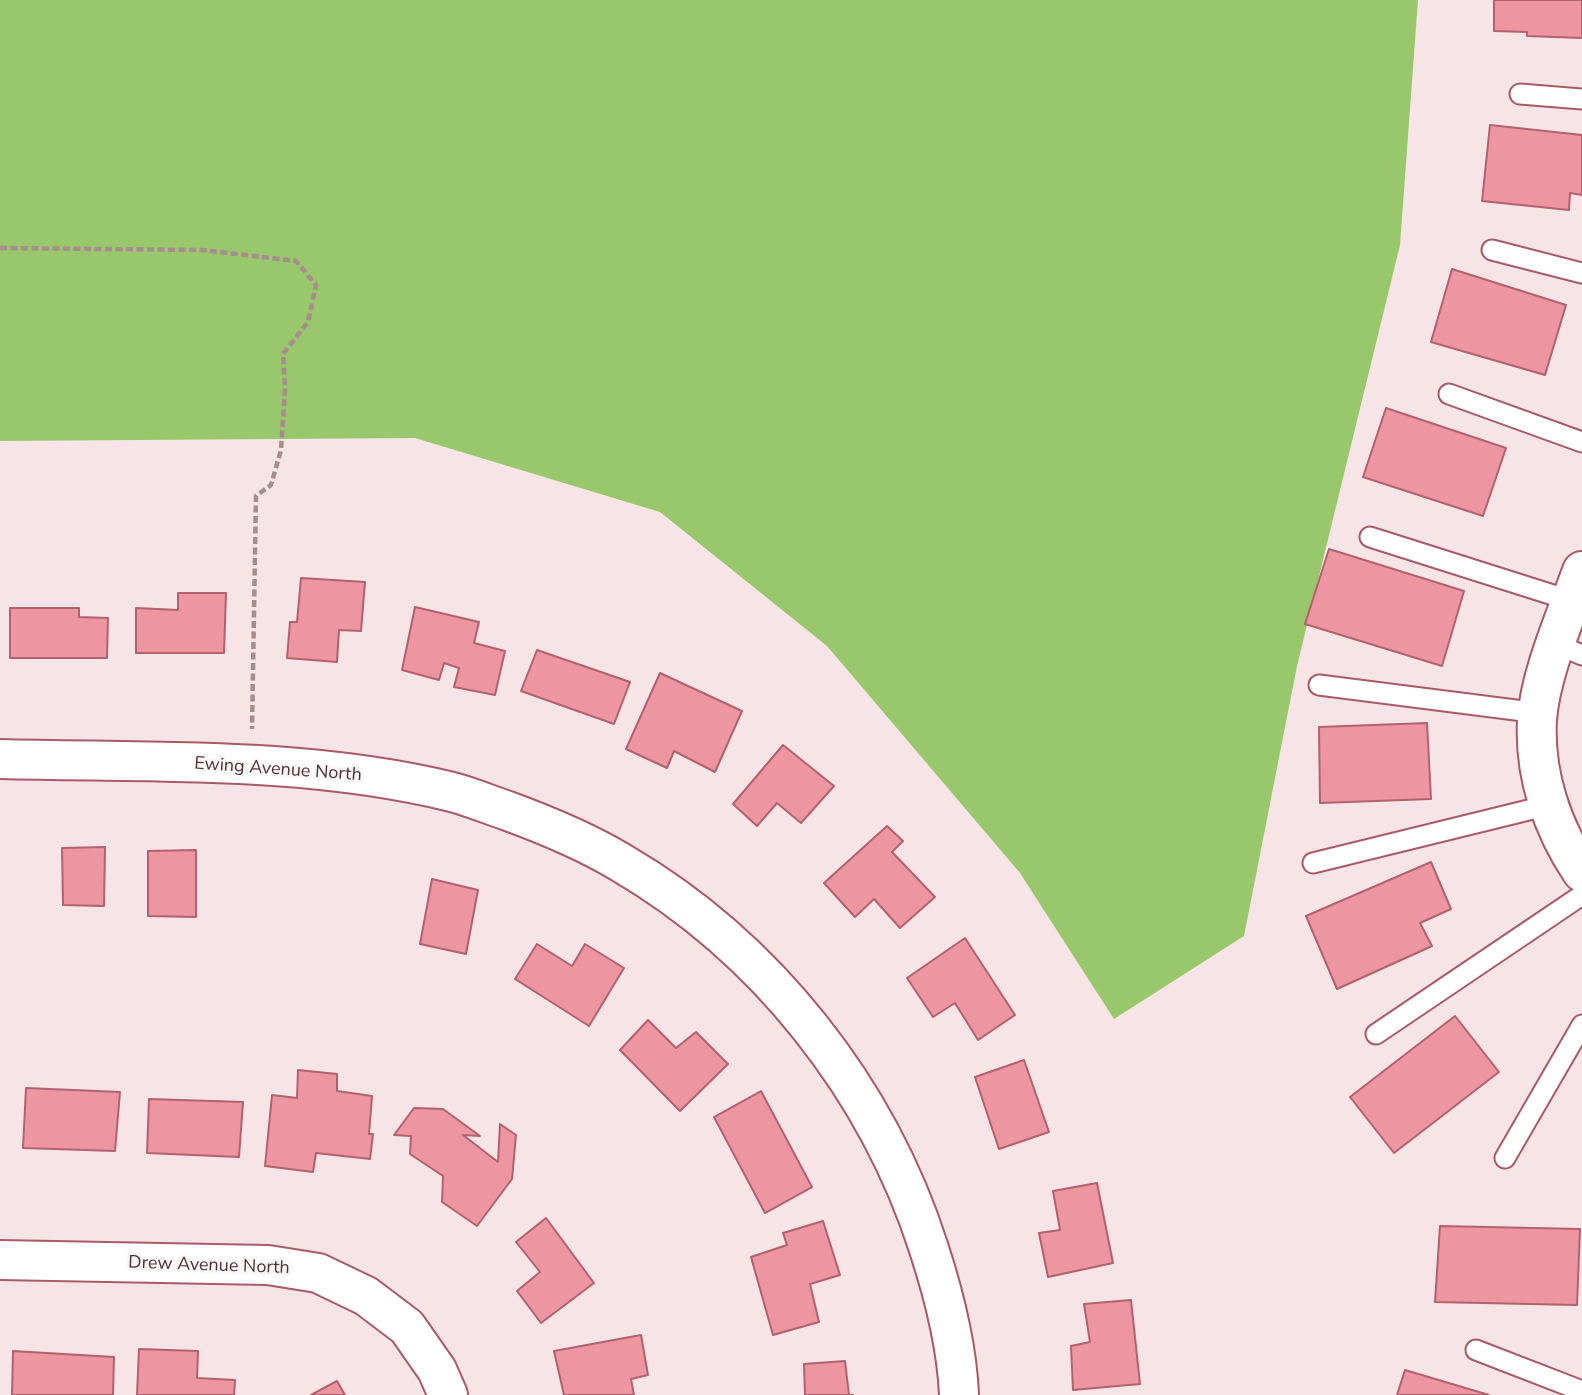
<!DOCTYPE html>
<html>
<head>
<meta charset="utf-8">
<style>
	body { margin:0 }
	canvas { display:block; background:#f7e4e6 }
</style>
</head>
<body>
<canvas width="1582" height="1395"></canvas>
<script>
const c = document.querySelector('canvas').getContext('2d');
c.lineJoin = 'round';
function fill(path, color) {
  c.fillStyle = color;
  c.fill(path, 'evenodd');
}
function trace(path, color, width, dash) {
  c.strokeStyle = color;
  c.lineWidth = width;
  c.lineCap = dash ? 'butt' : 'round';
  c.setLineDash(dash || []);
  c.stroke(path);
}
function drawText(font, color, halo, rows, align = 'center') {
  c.font = font + ' "Nunito Sans",sans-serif';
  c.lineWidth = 6;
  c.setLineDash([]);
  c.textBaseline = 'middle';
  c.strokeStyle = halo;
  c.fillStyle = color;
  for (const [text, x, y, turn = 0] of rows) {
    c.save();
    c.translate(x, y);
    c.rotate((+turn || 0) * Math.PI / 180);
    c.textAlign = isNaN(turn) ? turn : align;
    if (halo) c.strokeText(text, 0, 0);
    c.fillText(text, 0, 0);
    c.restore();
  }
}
const forest = new Path2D(`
	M0,0H1418L1400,245L1297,666L1244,936L1114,1019L1020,873L827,646L660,512L415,438L0,441Z`);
const building = new Path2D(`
	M1494,0H1582V38L1527,36V32L1494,31Z
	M1490,125L1582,135V195L1570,193L1569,210L1482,201Z
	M1452,269L1566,305L1545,375L1431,342Z
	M1386,408L1506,448L1483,516L1363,477Z
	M1329,549L1464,591L1442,666L1305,624Z
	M301,578L365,582L361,631L339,630L337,662L287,658L290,622H297Z
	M178,593H226L224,653H136V608L178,610Z
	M415,607L479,622L474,643L505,651L495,695L454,687L459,668L444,663L439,680L402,670Z
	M10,608H79V617L108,618L107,658H10Z
	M537,650L630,682L614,724L521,691Z
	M660,673L742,711L715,772L674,751L667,768L626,749Z
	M1427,723L1431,799L1320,803L1319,727Z
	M783,745L834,786L801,823L777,803L757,826L733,804Z
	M887,826L903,841L892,852L935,897L900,928L874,899L855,917L824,883Z
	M105,847L104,906L63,905L62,848Z
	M196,850V917L148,916V851Z
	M1431,862L1451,909L1420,923L1432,946L1337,989L1306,916Z
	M432,879L478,890L466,954L420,944Z
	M965,938L1015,1015L978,1040L955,1003L933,1017L907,978Z
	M537,944L572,966L585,944L624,968L589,1026L515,979Z
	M1455,1016L1499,1072L1394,1153L1350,1097Z
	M648,1020L676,1048L696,1032L728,1064L680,1111L620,1050Z
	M1024,1060L1049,1132L999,1149L975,1077Z
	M298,1070L337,1074V1091L372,1096L369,1134H373L370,1159L316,1153L313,1172L265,1166L272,1095L297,1098Z
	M26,1088L120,1092L115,1151L23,1148Z
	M761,1091L812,1187L765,1213L714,1117Z
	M149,1099L243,1102L239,1157L147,1153Z
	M414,1108L443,1109L480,1136L463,1135L498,1162L500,1124L516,1135L512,1179L477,1226L442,1202L443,1176L410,1154L411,1136L394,1135Z
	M1097,1183L1113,1263L1048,1277L1039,1233L1060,1230L1053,1191Z
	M546,1218L594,1283L541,1323L517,1291L540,1272L516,1242Z
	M823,1221L840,1275L810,1284L819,1322L773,1335L751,1257L787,1245L783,1233Z
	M1440,1226L1580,1229L1577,1305L1435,1302Z
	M1131,1300L1140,1384L1073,1390L1071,1346L1090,1342L1084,1304Z
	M641,1335L648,1375L631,1379L634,1395H564L554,1351Z
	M139,1349L198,1351L197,1378L235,1380L234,1395H137Z
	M13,1351L114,1357L113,1395H12Z
	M845,1361L849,1395H853H805L804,1364Z
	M1405,1370L1489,1395H1397Z
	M337,1381L345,1395H311Z`);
const path = new Path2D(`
	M0,248L203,250L296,261L316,285L308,322L283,354L285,389L281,450L271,485L256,496L252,729`);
const service = new Path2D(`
	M1520,94L1582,99
	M1492,250L1582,273
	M1449,394L1582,442
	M1370,537L1572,601
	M1556,644L1582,655
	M1319,685L1539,713
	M1313,863L1549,805
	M1376,1034L1582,895
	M1505,1158L1582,1025
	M1476,1350L1582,1391`);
const minor = new Path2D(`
	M1582,571C1566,616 1540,674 1537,720C1534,774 1552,828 1582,872
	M0,759C151,763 305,756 452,792C471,797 490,805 508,811C546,825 585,841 620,862C766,947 878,1089 929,1249C944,1295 957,1346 959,1395
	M0,1260L268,1265L318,1273L366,1296L407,1327L437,1370L448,1395`);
const streetNames = [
	["Ewing Avenue North",278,770,4],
	["Drew Avenue North",209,1266,2]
];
fill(forest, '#99c76c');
fill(building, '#ed96a2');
trace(building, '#b2616e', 2);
trace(service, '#aa5a67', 23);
trace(minor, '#aa5a67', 42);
trace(path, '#a78c8f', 4.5, [7, 3.5]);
trace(service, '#fff', 19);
trace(minor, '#fff', 38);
drawText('18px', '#543035', '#f7f7f7', streetNames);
</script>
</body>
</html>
